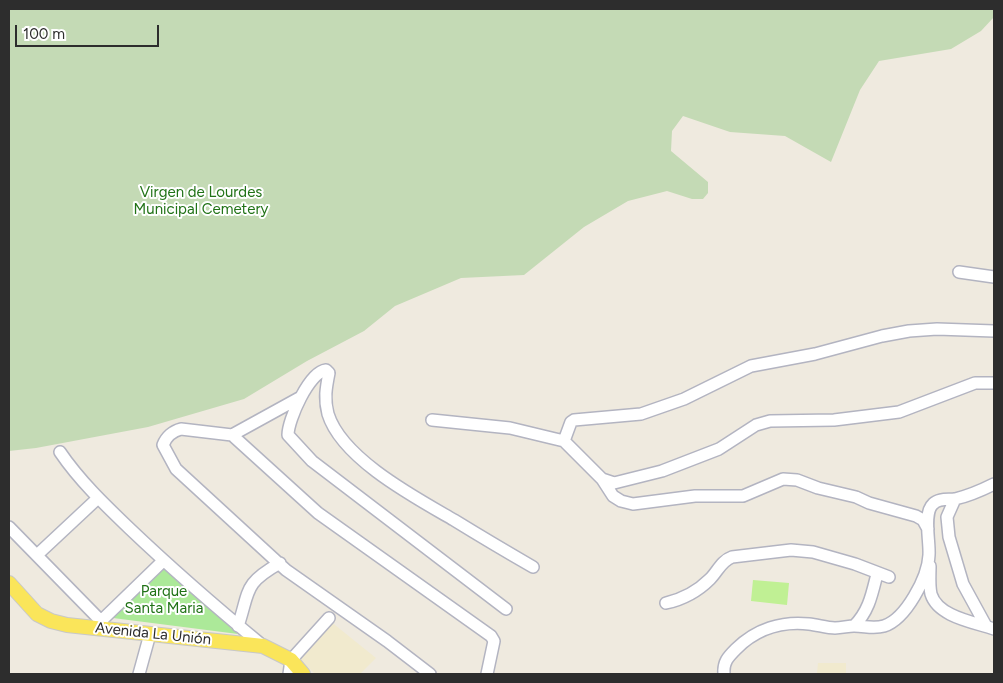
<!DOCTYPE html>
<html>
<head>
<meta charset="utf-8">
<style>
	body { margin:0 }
	#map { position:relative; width:1003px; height:683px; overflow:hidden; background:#efeadf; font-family:Figtree,sans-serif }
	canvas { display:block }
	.frame { position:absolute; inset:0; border:10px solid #2d2d2d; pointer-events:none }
	.scale { position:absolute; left:15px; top:25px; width:144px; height:22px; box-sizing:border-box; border:2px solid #2d2d2d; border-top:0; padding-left:6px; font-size:15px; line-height:18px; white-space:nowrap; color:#2d2d2d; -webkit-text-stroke:4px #fff; paint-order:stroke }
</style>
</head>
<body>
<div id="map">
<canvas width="1003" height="683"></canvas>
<div class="frame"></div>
<div class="scale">100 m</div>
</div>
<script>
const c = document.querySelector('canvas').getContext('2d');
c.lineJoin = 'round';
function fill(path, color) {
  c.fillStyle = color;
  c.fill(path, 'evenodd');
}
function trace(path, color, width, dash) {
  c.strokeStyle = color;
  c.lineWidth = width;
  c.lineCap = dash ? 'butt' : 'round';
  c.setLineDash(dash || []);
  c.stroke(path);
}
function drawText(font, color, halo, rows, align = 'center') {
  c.font = font + ' Figtree,sans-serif';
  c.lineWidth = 4;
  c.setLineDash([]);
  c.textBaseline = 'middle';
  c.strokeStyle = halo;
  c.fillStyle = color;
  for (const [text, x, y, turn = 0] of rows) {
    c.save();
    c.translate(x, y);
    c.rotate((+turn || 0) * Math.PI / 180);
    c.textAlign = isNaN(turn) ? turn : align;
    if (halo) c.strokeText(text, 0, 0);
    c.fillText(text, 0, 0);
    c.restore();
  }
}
const education = new Path2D(`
	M330,621L376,658L360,674H315L299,658Z
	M818,663H846V674H815L817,673Z`);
const green = new Path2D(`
	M164,568L238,634L113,618Z`);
const cemetery = new Path2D(`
	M9,9H994V17L981,31L951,49L879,61L860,90L831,162L785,136L730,132L683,116L672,131L671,151L708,182V193L703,199H692L667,191L628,201L584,227L524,275L461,278L395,306L364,331L307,361L244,399L148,427L36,448L9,451Z`);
const pitch = new Path2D(`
	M753,580L789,583L787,605L751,601Z`);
const minor = new Path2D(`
	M959,272L994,277
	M432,420L510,428L564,441L602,479L613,496L621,501L633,504L695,496H743L783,479L797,480L818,488L856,497L869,503L916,516L923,520L928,529
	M232,435L301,397
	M564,441L571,422L574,420L641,414L684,399L751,366L815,354L882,336L909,331L937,329L994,331
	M60,452C79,480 104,504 129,528C172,569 217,608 263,646
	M602,479L614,483L662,471L719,449L756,425L770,421L834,420L899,412L975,383H994
	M955,499L947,517L949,537L963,584L986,626
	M9,527L101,621L105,629
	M37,555L98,498
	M930,566C930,575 929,585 931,594C938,617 974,622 994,629
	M666,603C684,599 697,592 710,579C718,571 721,561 732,557L791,550L813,552L855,564L889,577
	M506,609L312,461L288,435C288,420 309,372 326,370L329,373C326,388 324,399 328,414C342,459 416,498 454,520C480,536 507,552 533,567
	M101,621L163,561
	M238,626C250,590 243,584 280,563
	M854,626C869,611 872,594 877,574
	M139,674L150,634
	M289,674L291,660L329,618
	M430,674L387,641L286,570L176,469L163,445C166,437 173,431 181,429L232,435L318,513L491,636L494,641L487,674
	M724,674C723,662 728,657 736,649C756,629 782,621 809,624C818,625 827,628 835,628C842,628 848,626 854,626C865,626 874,629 884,626C906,619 928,577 929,555C930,542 923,513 933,504C939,498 948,500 955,499C968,496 982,490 994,484`);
const major = new Path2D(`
	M9,583L37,614L51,621L67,625L263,646L291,660L303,674`);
const parkNames = [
	["Virgen de Lourdes",201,193],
	["Municipal Cemetery",201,210],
	["Parque",164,592],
	["Santa Maria",164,609]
];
const streetNames = [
	["Avenida La Unión",153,634,6]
];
fill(education, '#f1eace');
fill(green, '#ace999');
fill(cemetery, '#c4dab5');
fill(pitch, '#c0f094');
trace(minor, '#b3b4c1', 14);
trace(major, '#c8c8c8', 16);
trace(minor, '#fff', 11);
trace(major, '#fae55a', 14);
drawText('15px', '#207216', '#fff', parkNames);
drawText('15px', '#2d2d2d', '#fff', streetNames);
</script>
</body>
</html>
